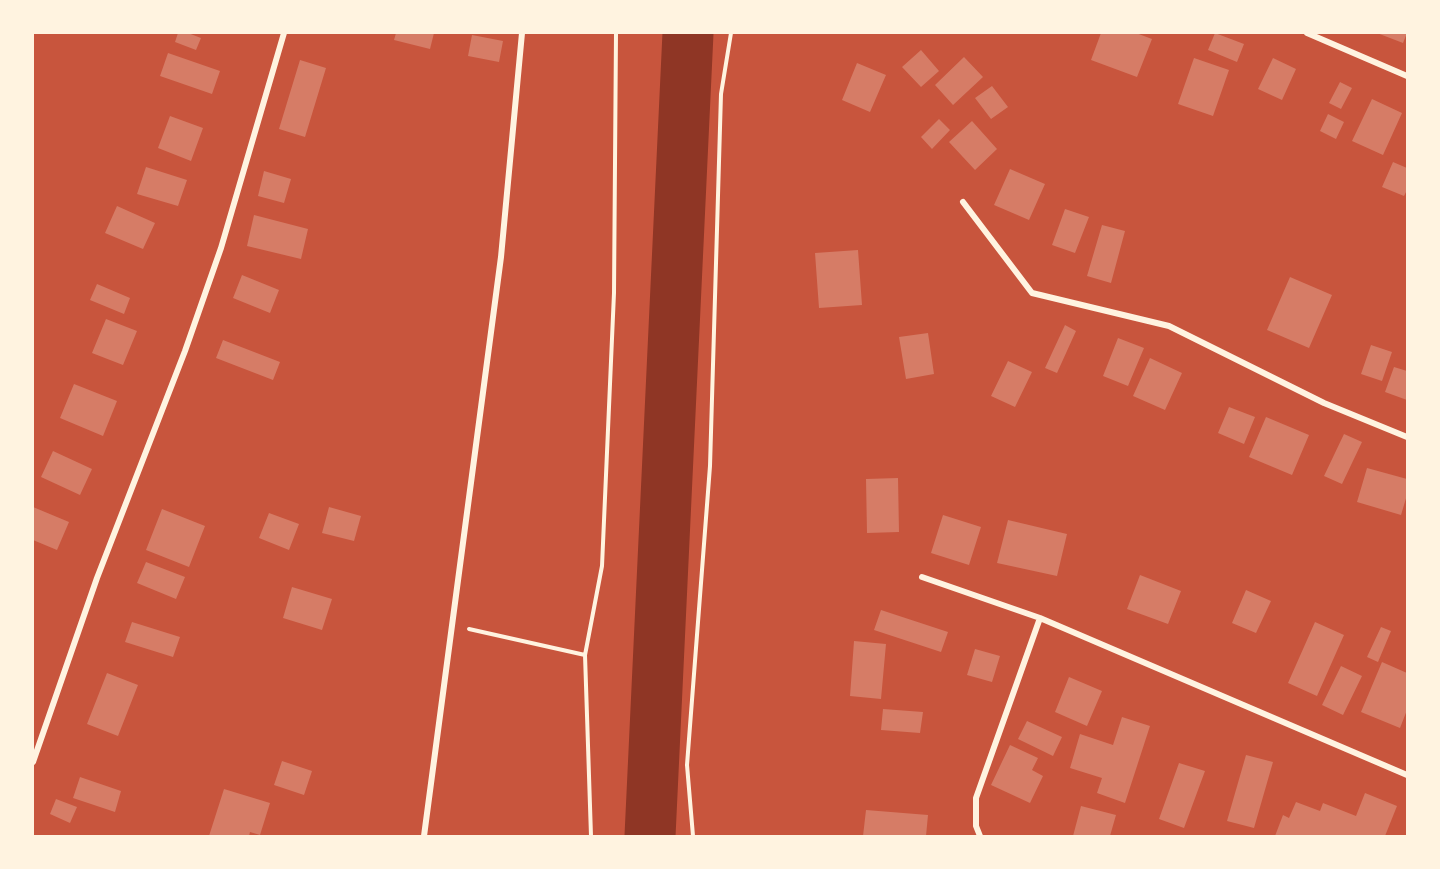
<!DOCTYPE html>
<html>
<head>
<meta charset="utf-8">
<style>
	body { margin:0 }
	#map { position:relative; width:1440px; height:869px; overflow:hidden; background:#c8553d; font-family:"Sofia Sans Condensed",sans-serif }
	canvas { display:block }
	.frame { position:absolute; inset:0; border:34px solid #fff3e0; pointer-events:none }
</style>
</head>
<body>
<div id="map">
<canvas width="1440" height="869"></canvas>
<div class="frame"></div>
</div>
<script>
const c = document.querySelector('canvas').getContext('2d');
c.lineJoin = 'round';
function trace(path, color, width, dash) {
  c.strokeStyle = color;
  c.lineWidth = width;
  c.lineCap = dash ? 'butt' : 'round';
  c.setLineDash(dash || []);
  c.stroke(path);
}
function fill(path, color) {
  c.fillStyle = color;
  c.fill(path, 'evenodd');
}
const river = new Path2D(`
	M650,836L688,33`);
const building = new Path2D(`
	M178,33H188L201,38L196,50L175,42Z
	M396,33H434L430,49L394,40Z
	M1101,33H1136L1152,39L1137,77L1091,60Z
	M1215,33L1244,44L1237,62L1208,50Z
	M1377,33H1407L1403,43Z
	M472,35L503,41L499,62L468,56Z
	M921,50L939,71L921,87L902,67Z
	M168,53L220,71L212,94L160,76Z
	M964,57L983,77L953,105L935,85Z
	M1194,58L1229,70L1213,116L1178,104Z
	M1273,58L1296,69L1282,100L1258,89Z
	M300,60L326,68L305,137L279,129Z
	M857,63L886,75L870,112L842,100Z
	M1340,82L1352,88L1341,109L1329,103Z
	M992,86L1008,107L991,119L975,98Z
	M1372,99L1402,113L1383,155L1352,141Z
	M1328,114L1344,122L1336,139L1320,131Z
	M170,116L203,128L191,161L158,148Z
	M939,119L950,130L932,149L921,137Z
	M972,121L997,149L975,170L949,142Z
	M1393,162L1407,168V190L1404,196L1382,187Z
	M146,167L187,180L178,206L137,194Z
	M1010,169L1045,184L1029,220L994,205Z
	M264,171L291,179L284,203L258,196Z
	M117,206L155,223L143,249L105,233Z
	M1065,209L1089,217L1075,253L1052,245Z
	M254,215L308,229L301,259L247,246Z
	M1102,225L1125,231L1111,283L1087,276Z
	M858,250L862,305L819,308L815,253Z
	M242,275L279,290L270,313L233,298Z
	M1290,277L1332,295L1309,348L1267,330Z
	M97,284L130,298L124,314L90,300Z
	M106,319L137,331L123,365L92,353Z
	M1065,325L1076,331L1057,373L1045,368Z
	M928,333L934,374L906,379L899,337Z
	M1118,338L1144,348L1128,386L1103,376Z
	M223,340L280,362L273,380L216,358Z
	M1371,345L1392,352L1382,381L1361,374Z
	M1150,358L1182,373L1165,410L1133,396Z
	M1008,361L1032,372L1015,407L991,396Z
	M1394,367L1407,371V400L1385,392Z
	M74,384L117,401L103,436L60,418Z
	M1229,407L1255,417L1244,444L1218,433Z
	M1266,417L1309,435L1292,475L1249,457Z
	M1344,434L1362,442L1342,484L1324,476Z
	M53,451L92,469L80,495L41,477Z
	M1367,468L1407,479V495L1401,515L1357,502Z
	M898,478L899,532L867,533L866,479Z
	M33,507L69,522L57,550L33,540Z
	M329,507L361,516L354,541L322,533Z
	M162,509L205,526L189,567L146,550Z
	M269,513L299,524L289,550L259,538Z
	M943,515L981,527L969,565L931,553Z
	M1008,520L1067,534L1057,576L997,563Z
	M146,562L185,577L176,599L137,583Z
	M1140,575L1181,591L1168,624L1127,609Z
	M292,587L332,599L322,630L283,618Z
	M1246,590L1271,601L1256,633L1232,623Z
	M881,610L948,632L941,652L874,630Z
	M132,622L180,637L173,657L125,642Z
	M1315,622L1344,635L1317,696L1288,683Z
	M1381,627L1391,631L1378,662L1367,657Z
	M854,641L886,644L881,699L850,696Z
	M975,649L1000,656L992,682L967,675Z
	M1382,662L1407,673V710L1400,728L1361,712Z
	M1341,666L1362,676L1343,715L1322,705Z
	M107,673L138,685L118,736L87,724Z
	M1069,677L1102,691L1087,726L1055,712Z
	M883,709L923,712L920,733L881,730Z
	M1122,717L1150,726L1125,803L1097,793L1102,778L1070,768L1080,734L1113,745Z
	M1027,721L1062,737L1053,756L1018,739Z
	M1010,745L1038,758L1032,770L1043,776L1030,803L991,785Z
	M1246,755L1273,762L1254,828L1227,821Z
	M282,761L312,771L304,795L274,785Z
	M1179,763L1205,771L1184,828L1159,819Z
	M80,777L121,791L115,812L73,798Z
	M224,789L270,803L260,835L250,832L249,836H209Z
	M1365,793L1397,806L1385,836H1275L1283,815L1289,818L1296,802L1320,811L1323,803L1356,816Z
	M56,799L77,807L70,823L50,814Z
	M1081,806L1116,815L1110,836H1073Z
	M866,810L928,815L926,836H863Z`);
const path = new Path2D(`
	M469,629L585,655
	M591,836L585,655L602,566L614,293L616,33
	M693,836L687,765L710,466L721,94L731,33`);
const minor = new Path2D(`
	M1307,33L1407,76
	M963,202L1032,293L1169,326L1324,403L1407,437
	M922,577L1040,618L1407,775
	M33,762L97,578L185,351L221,248L284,33
	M424,836L501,257L522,33
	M980,836L976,826V798L1040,618`);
trace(river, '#8f3625', 51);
fill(building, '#d67c66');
trace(path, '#fff3e0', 4);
trace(minor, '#fff3e0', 6);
</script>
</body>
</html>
